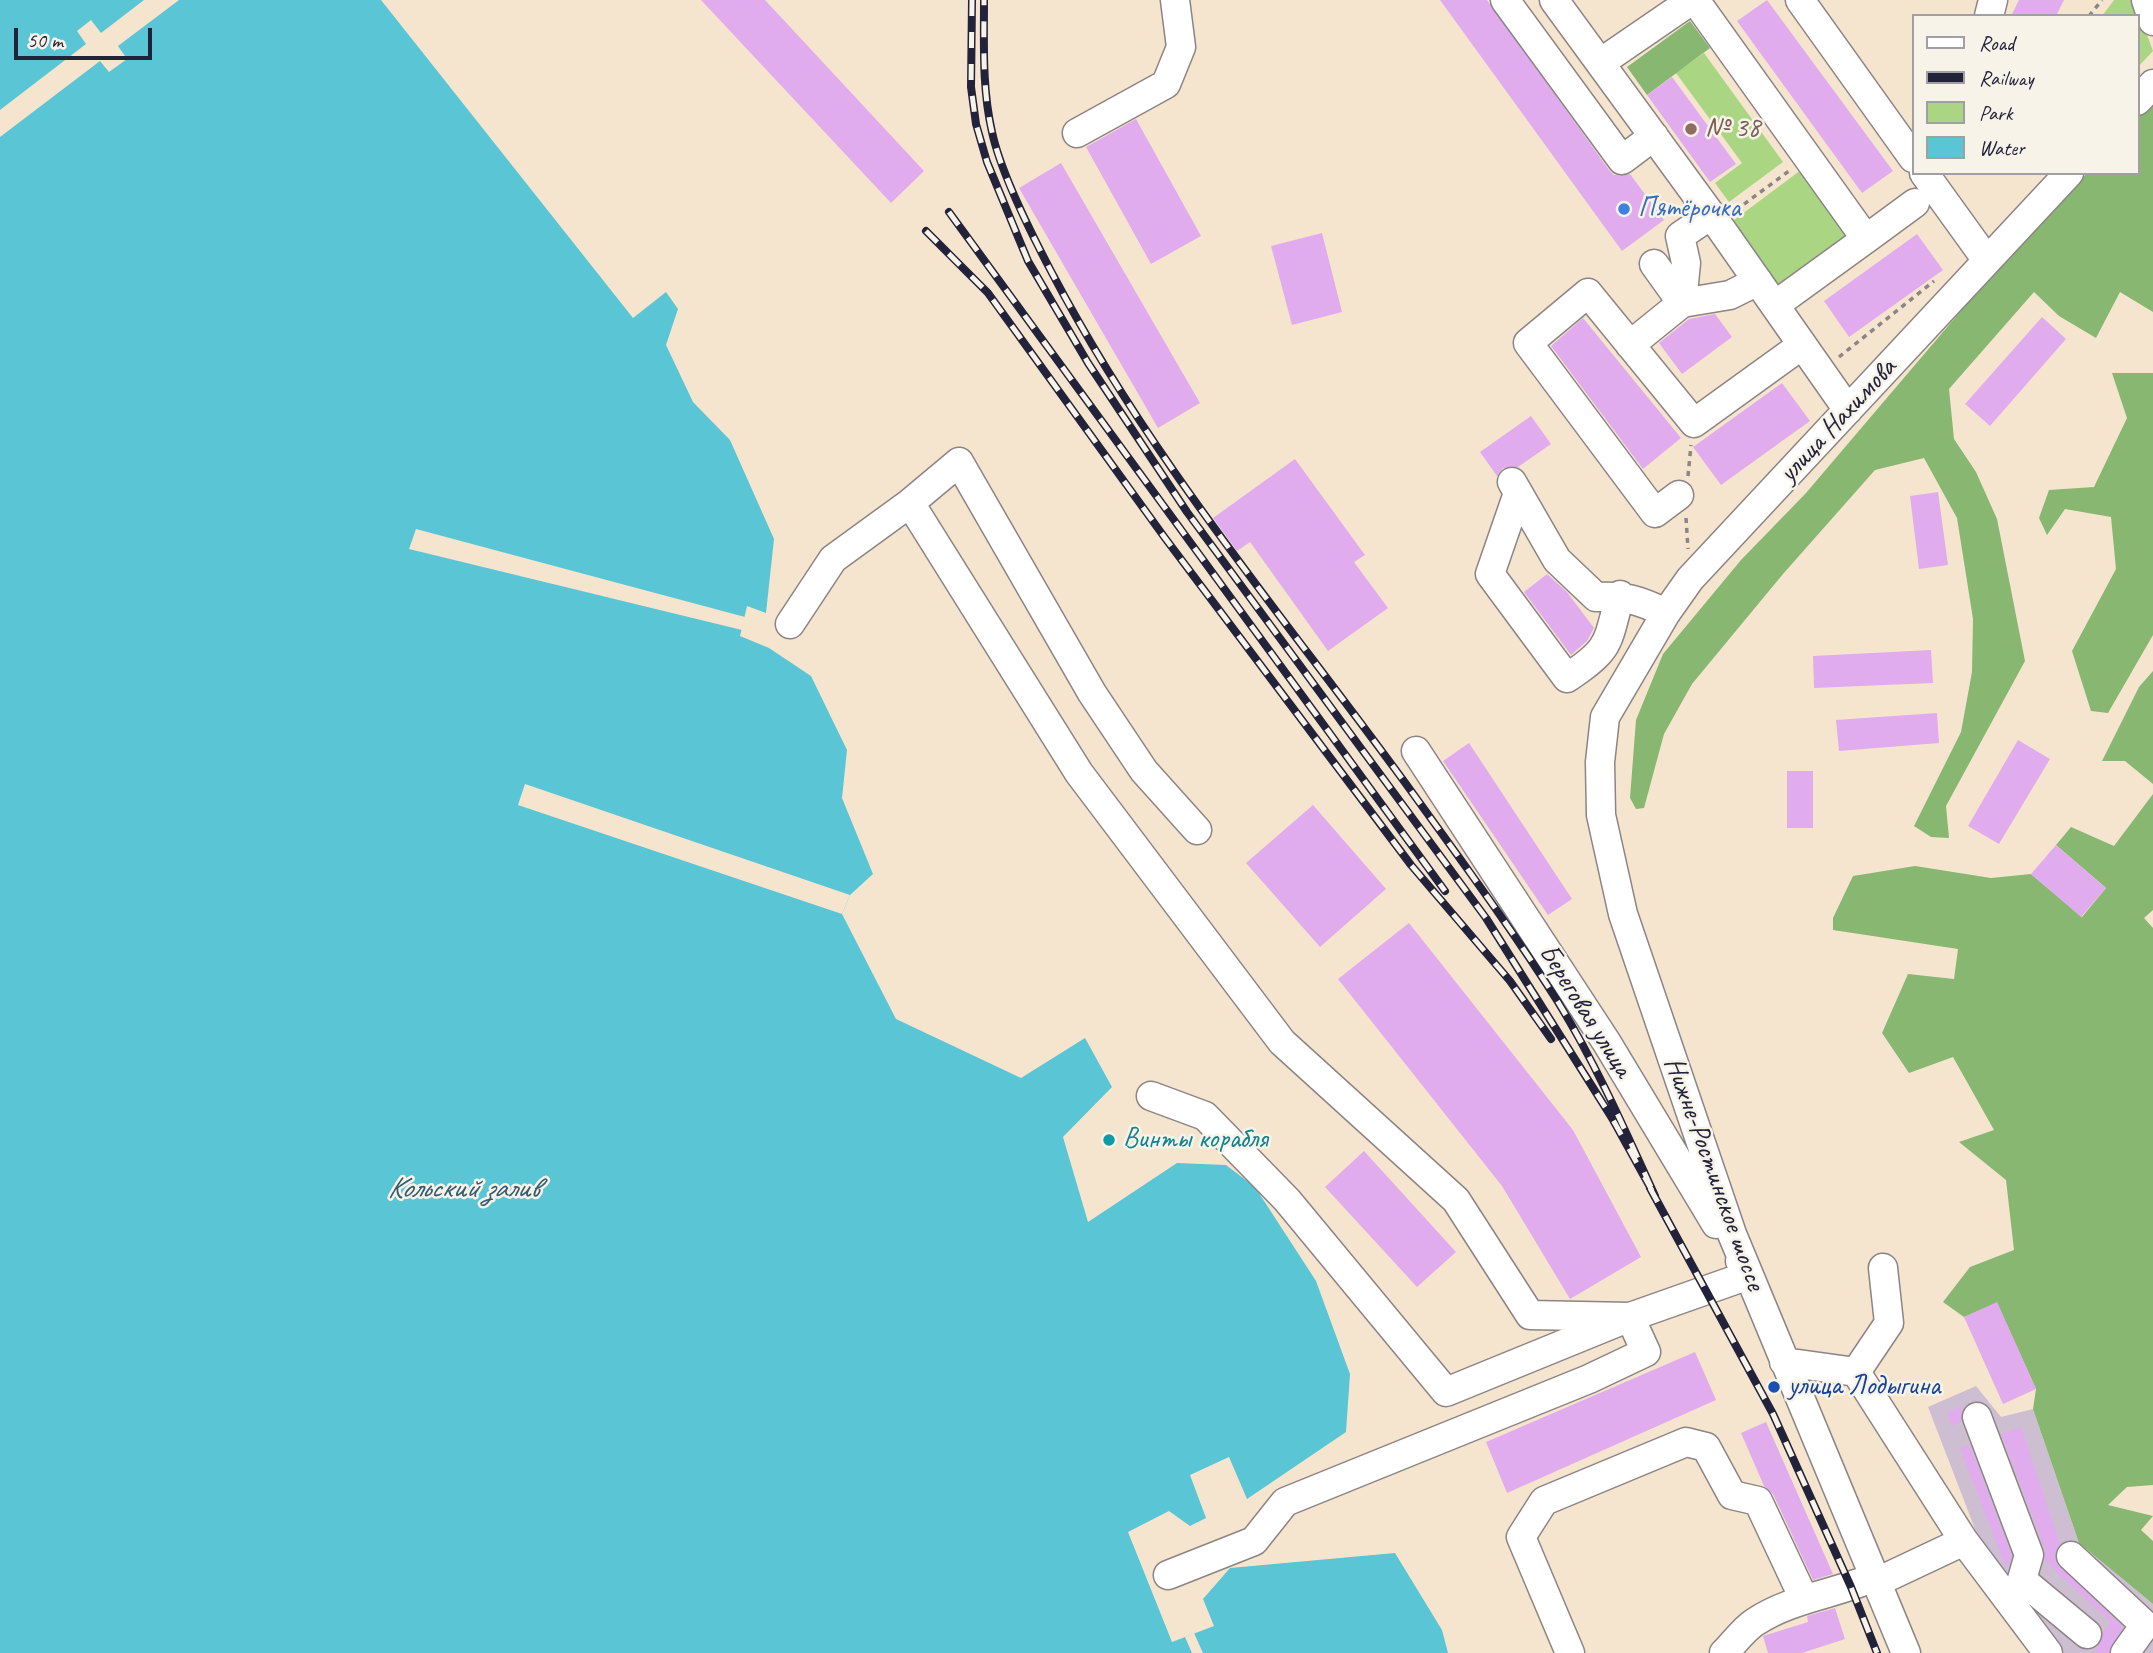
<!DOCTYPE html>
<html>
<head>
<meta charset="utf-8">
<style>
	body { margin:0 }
	#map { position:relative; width:2153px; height:1653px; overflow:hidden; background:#f5e5cf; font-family:Caveat,sans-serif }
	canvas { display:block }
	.legend { position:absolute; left:1912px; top:14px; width:228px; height:161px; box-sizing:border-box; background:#f7f3e8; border:2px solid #a29fa3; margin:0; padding:9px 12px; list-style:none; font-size:21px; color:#22223b }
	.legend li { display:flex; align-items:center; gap:14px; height:35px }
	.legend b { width:35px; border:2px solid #a29fa3 }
	.scale { position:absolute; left:14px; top:28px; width:138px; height:32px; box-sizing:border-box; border:4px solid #22223b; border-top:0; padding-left:9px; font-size:21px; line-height:24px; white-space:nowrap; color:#22223b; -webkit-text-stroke:5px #f7f3e8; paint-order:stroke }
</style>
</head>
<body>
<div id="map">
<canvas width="2153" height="1653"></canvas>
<ul class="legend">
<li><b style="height:9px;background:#fff"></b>Road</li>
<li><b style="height:9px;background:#22223b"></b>Railway</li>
<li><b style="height:19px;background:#aad683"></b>Park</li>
<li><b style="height:19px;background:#5ac5d4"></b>Water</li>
</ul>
<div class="scale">50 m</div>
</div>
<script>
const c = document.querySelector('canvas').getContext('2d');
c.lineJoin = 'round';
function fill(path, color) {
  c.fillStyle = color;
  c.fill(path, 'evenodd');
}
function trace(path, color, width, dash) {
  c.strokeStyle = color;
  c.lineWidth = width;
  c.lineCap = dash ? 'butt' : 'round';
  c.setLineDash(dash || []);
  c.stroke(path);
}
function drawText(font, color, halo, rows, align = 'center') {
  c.font = font + ' Caveat,sans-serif';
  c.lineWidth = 5;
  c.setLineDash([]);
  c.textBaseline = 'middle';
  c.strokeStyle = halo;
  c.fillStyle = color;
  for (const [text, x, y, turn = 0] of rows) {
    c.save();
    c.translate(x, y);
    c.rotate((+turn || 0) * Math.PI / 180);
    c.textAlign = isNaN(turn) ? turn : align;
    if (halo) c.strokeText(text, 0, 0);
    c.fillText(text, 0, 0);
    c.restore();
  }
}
const industrial = new Path2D(`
	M1976,1386L2001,1417L2033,1409L2079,1543L2153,1604V1653H2056L1987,1560L1928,1407Z`);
const green = new Path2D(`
	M2114,0H2134L2153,51L2137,68V16H2102Z
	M1704,53L1783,162L1729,202L1715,183L1742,163L1676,73Z
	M1805,167L1859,238L1780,296L1726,226Z`);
const forest = new Path2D(`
	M1690,21L1710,48L1647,95L1627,67Z
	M2153,101V312L2120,292L2096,338L2059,316L2034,292L1949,389L1954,439L1976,472L1997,519L2025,661L1946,806L1949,838L1931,837L1914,826L1961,732L1972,672L1973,619L1957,518L1924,458L1875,470L1783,574L1692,684L1664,734L1644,808L1636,809L1630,798L1636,720L1663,654L1741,560L1806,493L1994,272L2087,173H2137V118Z
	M2112,373H2153V635L2108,713L2091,711L2072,651L2116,569L2111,517L2065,509L2047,535L2039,518L2049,490L2094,487L2127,418Z
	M2153,671V784L2125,761H2102L2139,687Z
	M2153,794V910L2144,918L2153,928V1485L2127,1487L2108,1505L2153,1516L2141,1530L2153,1541V1604L2079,1543L2033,1409L2036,1389L1997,1303L1964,1317L1943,1302L1970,1267L2014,1250L2006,1180L1959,1142L1994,1130L1953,1057L1909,1073L1882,1033L1908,974L1954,979L1958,949L1833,930V918L1853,876L1915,866L1991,878L2031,874L2082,917L2106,888L2056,845L2071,827L2114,846Z`);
const water = new Path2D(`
	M0,0H381L633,318L666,292L678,309L666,345L693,402L730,440L774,539L766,613L747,606L740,636L769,648L811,676L847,750L842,798L873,874L850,895L842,914L896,1019L1021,1078L1085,1038L1112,1087L1063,1137L1088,1222L1177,1163L1226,1165L1255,1187L1316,1281L1350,1374L1346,1432L1247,1499L1229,1457L1190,1475L1206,1518L1190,1526L1169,1511L1128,1532L1172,1642L1214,1626L1203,1599L1230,1568L1395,1553L1442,1630L1448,1653H0Z`);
const pier = new Path2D(`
	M144,0H179L118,46L127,59L109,72L100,61L0,137V110L86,44L77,31L91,20L101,33Z
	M416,529L745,617L742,630L409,549Z
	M525,784L850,895L842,914L518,805Z
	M1194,1633L1203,1653H1192L1185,1637Z`);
const building = new Path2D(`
	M701,0H765L924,171L891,203Z
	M1440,0H1487L1609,170L1614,175L1630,174L1664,220L1622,251Z
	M1767,0L1893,171L1862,193L1737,21Z
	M2019,0H2064L2056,16H2011Z
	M1672,77L1736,164L1710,182L1647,95Z
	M1136,119L1201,236L1151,264L1086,147Z
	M1061,163L1200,403L1158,428L1019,188Z
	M1322,233L1342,312L1292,325L1271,246Z
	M1917,234L1943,270L1849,337L1824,301Z
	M1715,314L1732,337L1682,374L1659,343L1689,319Z
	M2042,317L2066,339L1990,426L1965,404Z
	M1583,318L1681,438L1643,469L1551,346Z
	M1782,383L1810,421L1721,485L1693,447Z
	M1531,416L1551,444L1518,467L1503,468L1497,476L1480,452Z
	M1295,459L1365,555L1354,562L1388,608L1328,651L1250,542L1237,551L1213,518Z
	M1938,492L1948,565L1919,569L1910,496Z
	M1547,574L1567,592L1594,628L1587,641L1571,655L1524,592Z
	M1931,650L1933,683L1814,688L1813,656Z
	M1937,713L1939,743L1839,751L1836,720Z
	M2018,740L2050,759L1999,844L1968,826Z
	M1469,743L1572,899L1548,915L1443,761Z
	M1787,771H1813V828H1787Z
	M1313,805L1386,889L1320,947L1246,863Z
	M2056,845L2106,888L2081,917L2031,874Z
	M1409,923L1573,1130L1641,1257L1570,1299L1502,1186L1338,979Z
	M1364,1151L1456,1252L1417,1287L1325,1187Z
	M1997,1302L2036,1389L2003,1404L1964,1317Z
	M1695,1352L1716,1400L1507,1493L1486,1442Z
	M1963,1406L1961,1422L1952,1426L1947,1412Z
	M1766,1422L1833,1574L1813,1580L1773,1494L1764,1486L1741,1433Z
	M2021,1427L2060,1544L2055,1552V1561L2123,1627L2109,1653H2099L2094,1649L2100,1644L2103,1632L2111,1622L2045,1561V1549L2001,1434Z
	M1970,1445L2012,1556L2006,1568L1960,1448Z
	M1835,1608L1845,1639L1802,1653H1768L1763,1636L1808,1622L1807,1616Z`);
const path = new Path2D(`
	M2089,16L2102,0
	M1736,210L1789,171
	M1839,357L1934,281
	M1688,476L1691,445
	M1686,518L1688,549`);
const minor = new Path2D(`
	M1505,0L1622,160L1654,136
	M1554,0L1717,223L1848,410
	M1695,0L1866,239L1775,305
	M1800,0L1913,158
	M2146,0L2153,21
	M1989,16L1993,0
	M1600,63L1692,0
	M2137,101L2153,84
	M1077,133L1166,84L1181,47L1175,0
	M1924,173L1986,259
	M1866,239L1915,203
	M1654,264L1682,303
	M1682,303L1686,263L1680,236L1711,215
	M1630,345L1682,303L1730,295L1758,281
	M1512,482L1557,560L1596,597C1624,595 1641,601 1666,613
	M1518,493L1490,574L1567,678C1611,649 1607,644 1620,595
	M1679,495L1655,513L1528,343L1588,293L1694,423L1802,345
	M910,503L959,462L1092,693L1144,771L1197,830
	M790,624L833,559L910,503L1079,773L1282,1042L1456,1200L1530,1315L1630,1317L1646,1352L1589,1379L1285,1502L1254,1541L1168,1575
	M1416,751L1607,1043L1716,1224
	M1151,1096L1205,1116L1287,1200L1446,1392L1630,1317L1749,1275L1740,1261
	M1784,1362L1856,1372L1964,1541L2048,1653
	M1856,1372L1889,1323L1883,1268
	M1977,1417L2029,1555L2014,1607
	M2071,1556L2145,1625L2125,1653
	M2022,1580L2087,1634
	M1877,1582L1964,1541
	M1570,1653L1521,1537L1544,1501L1686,1442L1706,1447L1732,1495L1758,1501L1804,1599
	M1724,1653C1734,1643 1744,1629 1755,1622C1791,1598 1836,1594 1874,1577
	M1906,1653L1732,1234L1623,914L1601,815L1600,762L1605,717L1666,613L1690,579L2069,173`);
const rail = new Path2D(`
	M972,0L971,87L976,124L987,162L1028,261L1088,363L1187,512L1486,918L1612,1118L1655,1196C1625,1130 1596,1064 1558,1002C1514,932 1463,863 1414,795C1290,624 1151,462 1052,273C1032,235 1001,174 992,132C982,88 984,45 984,0
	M949,212L1445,891
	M926,231L988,293L1165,538L1411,865L1510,981L1551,1039
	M1650,1188L1773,1414L1851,1587L1877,1653`);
const markers = [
	[1691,129,7,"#8d6e63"],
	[1624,209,7,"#3f7fe0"],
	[1109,1140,7,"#0f9aa8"],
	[1774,1387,7,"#1a4fb4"]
];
const educationNames = [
	["№ 38",1705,129]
];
const shopNames = [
	["Пятёрочка",1638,209]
];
const streetNames = [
	["улица Нахимова",1838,421,-47],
	["Береговая улица",1585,1011,58],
	["Нижне-Ростинское шоссе",1714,1174,70]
];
const cultureNames = [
	["Винты корабля",1123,1140]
];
const transitNames = [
	["улица Лодыгина",1788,1387]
];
const waterNames = [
	["Кольский залив",463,1189]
];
fill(industrial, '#cebed1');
fill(green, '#aad683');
fill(forest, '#87b771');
fill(water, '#5ac5d4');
fill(pier, '#f5e5cf');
fill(building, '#e1aced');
trace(minor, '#8c8485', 31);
trace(path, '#8c8485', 3.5, [5, 5]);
trace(minor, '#fff', 28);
trace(rail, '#22223b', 8);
trace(rail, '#f7f3e8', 5, [16]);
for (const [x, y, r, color] of markers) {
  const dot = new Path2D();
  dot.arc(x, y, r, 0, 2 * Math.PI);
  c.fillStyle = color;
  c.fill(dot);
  trace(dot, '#f7f3e8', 2.5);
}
drawText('28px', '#785e54', '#f7f3e8', educationNames, 'left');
drawText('28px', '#366cbe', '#f7f3e8', shopNames, 'left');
drawText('28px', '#22223b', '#f7f3e8', streetNames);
drawText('28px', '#0d838f', '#f7f3e8', cultureNames, 'left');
drawText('28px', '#164399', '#f7f3e8', transitNames, 'left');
drawText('italic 30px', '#365b71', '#f7f3e8', waterNames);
</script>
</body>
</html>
